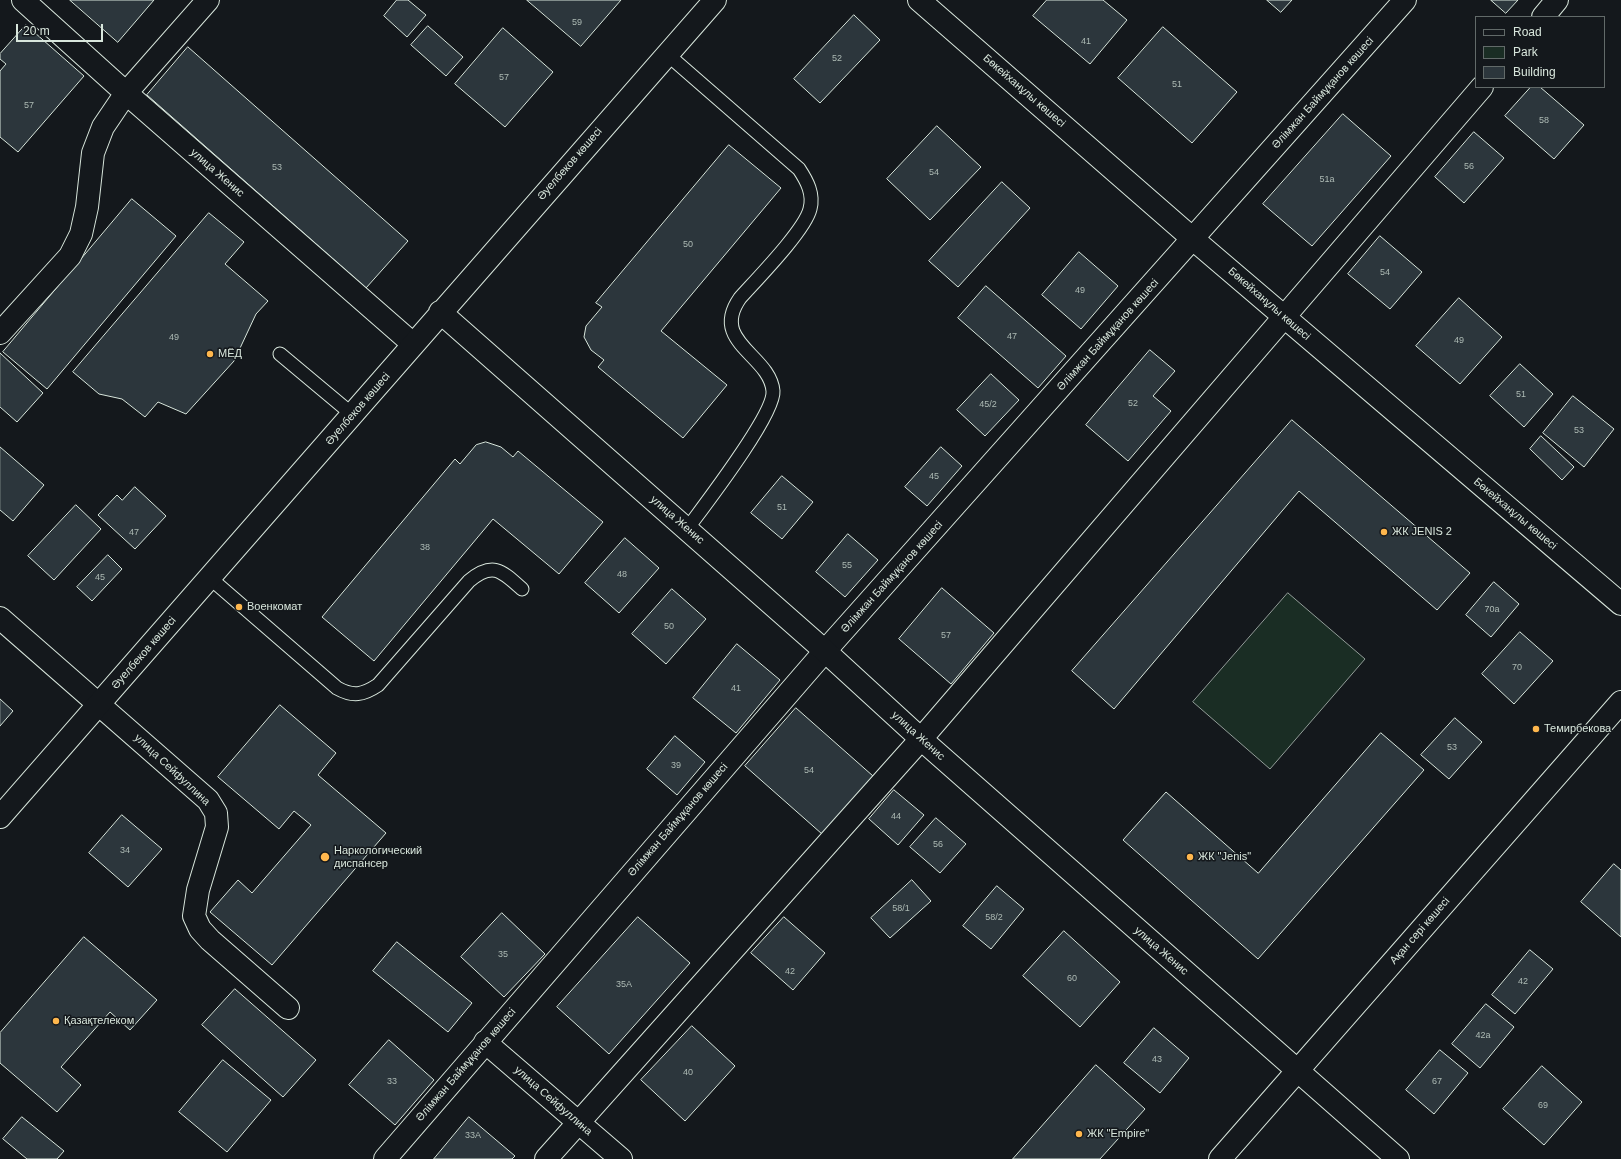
<!DOCTYPE html>
<html>
<head>
<meta charset="utf-8">
<style>
	body { margin:0 }
	#map { position:relative; width:1621px; height:1159px; overflow:hidden; background:#14181c; font-family:Arial,sans-serif }
	canvas { display:block }
	.legend { position:absolute; left:1475px; top:16px; width:130px; height:72px; box-sizing:border-box; background:#14181c; border:1px solid #626a69; margin:0; padding:5px 7px; list-style:none; font-size:12px; color:#d8e6dc }
	.legend li { display:flex; align-items:center; gap:8px; height:20px }
	.legend b { width:20px; border:1px solid #626a69 }
	.scale { position:absolute; left:16px; top:24px; width:87px; height:18px; box-sizing:border-box; border:2px solid #d8e6dc; border-top:0; padding-left:5px; font-size:12px; line-height:14px; white-space:nowrap; color:#d8e6dc; -webkit-text-stroke:3px #14181c; paint-order:stroke }
</style>
</head>
<body>
<div id="map">
<canvas width="1621" height="1159"></canvas>
<ul class="legend">
<li><b style="height:5px;background:#14181c"></b>Road</li>
<li><b style="height:11px;background:#1a2d24"></b>Park</li>
<li><b style="height:11px;background:#2c363c"></b>Building</li>
</ul>
<div class="scale">20 m</div>
</div>
<script>
const c = document.querySelector('canvas').getContext('2d');
c.lineJoin = 'round';
function fill(path, color) {
  c.fillStyle = color;
  c.fill(path, 'evenodd');
}
function trace(path, color, width, dash) {
  c.strokeStyle = color;
  c.lineWidth = width;
  c.lineCap = dash ? 'butt' : 'round';
  c.setLineDash(dash || []);
  c.stroke(path);
}
function drawText(font, color, halo, rows, align = 'center') {
  c.font = font + ' Arial,sans-serif';
  c.lineWidth = 3;
  c.setLineDash([]);
  c.textBaseline = 'middle';
  c.strokeStyle = halo;
  c.fillStyle = color;
  for (const [text, x, y, turn = 0] of rows) {
    c.save();
    c.translate(x, y);
    c.rotate((+turn || 0) * Math.PI / 180);
    c.textAlign = isNaN(turn) ? turn : align;
    if (halo) c.strokeText(text, 0, 0);
    c.fillText(text, 0, 0);
    c.restore();
  }
}
const green = new Path2D(`
	M1288,593L1365,659L1270,769L1193,702Z`);
const building = new Path2D(`
	M70,0H154L118,42Z
	M397,0H408L426,15L407,37L384,16Z
	M527,0H621L581,46Z
	M1047,0H1103L1127,20L1090,64L1033,16Z
	M1267,0H1292L1281,12Z
	M1491,0H1518L1506,13Z
	M854,15L880,40L820,103L794,79Z
	M26,25L84,76L18,152L0,137V71L6,64L0,59V54Z
	M428,26L463,57L446,76L411,45Z
	M1163,27L1237,92L1192,143L1118,78Z
	M503,28L553,72L505,127L455,84Z
	M188,47L408,241L366,288L147,95Z
	M1531,87H1540L1584,125L1554,159L1505,116Z
	M1343,114L1391,156L1312,246L1263,204Z
	M937,126L981,167L930,220L887,179Z
	M1474,132L1504,158L1464,203L1435,177Z
	M729,145L781,188L661,331L727,385L683,438L598,367L604,360L591,350L584,337L586,326L602,307L596,303Z
	M1002,182L1030,208L958,287L929,261Z
	M132,199L176,236L47,389L3,352Z
	M209,213L244,242L225,264L268,301L256,314L234,361L186,414L158,402L145,417L122,399L99,394L73,372Z
	M1380,236L1422,272L1390,309L1348,274Z
	M1079,252L1118,286L1081,329L1042,295Z
	M986,286L1066,356L1038,388L958,318Z
	M1459,298L1502,337L1460,384L1416,346Z
	M1150,350L1175,371L1153,396L1171,411L1128,461L1086,425Z
	M0,353L43,393L17,422L0,407Z
	M1520,364L1553,394L1524,427L1490,396Z
	M991,374L1019,400L985,436L957,410Z
	M1573,396L1614,429L1584,467L1543,433Z
	M1292,420L1470,573L1437,610L1299,491L1114,709L1072,671Z
	M1541,436L1574,467L1562,480L1530,449Z
	M486,442L501,447L513,457L518,451L603,522L559,574L493,519L374,661L322,617L455,459L460,464L476,445Z
	M0,447L44,485L13,521L0,510Z
	M941,447L962,466L927,506L905,487Z
	M782,476L813,502L782,539L751,513Z
	M135,487L166,516L135,549L98,515L117,495L122,500Z
	M76,505L101,529L54,580L28,556Z
	M848,534L878,560L845,597L816,572Z
	M625,538L659,568L619,613L585,583Z
	M108,555L122,569L92,601L77,587Z
	M1494,582L1519,604L1491,637L1466,615Z
	M942,588L994,633L951,684L899,639Z
	M672,589L706,619L666,664L632,634Z
	M1520,632L1553,661L1514,704L1482,674Z
	M737,644L780,680L736,733L693,698Z
	M0,699L13,711L0,726Z
	M280,705L336,753L318,775L386,833L272,965L210,912L238,880L252,893L311,825L294,811L279,829L218,777Z
	M796,708L873,776L822,834L745,766Z
	M1455,718L1482,742L1449,779L1421,755Z
	M1381,733L1424,770L1258,959L1123,840L1166,792L1258,873Z
	M675,736L705,762L677,795L647,769Z
	M894,790L924,815L898,845L869,819Z
	M122,815L162,849L128,887L89,853Z
	M936,818L966,844L940,873L910,847Z
	M1614,864L1621,870V937L1581,902Z
	M912,880L931,901L890,938L871,918Z
	M997,886L1024,909L991,949L963,926Z
	M502,913L545,954L504,997L461,957Z
	M638,917L690,963L609,1054L557,1007Z
	M784,917L825,953L793,990L751,953Z
	M1064,931L1120,982L1080,1027L1023,976Z
	M84,937L157,1000L130,1030L110,1012L61,1067L81,1085L57,1112L0,1063V1033Z
	M397,942L472,1003L448,1032L373,971Z
	M1530,950L1553,969L1515,1014L1492,995Z
	M235,989L316,1060L283,1097L202,1025Z
	M1486,1004L1514,1027L1480,1068L1452,1044Z
	M692,1026L735,1066L685,1121L641,1080Z
	M1154,1028L1189,1058L1160,1093L1124,1063Z
	M389,1040L434,1080L395,1125L349,1085Z
	M1440,1050L1468,1073L1434,1114L1406,1090Z
	M223,1060L271,1100L227,1152L179,1112Z
	M1096,1065L1145,1109L1100,1159H1013Z
	M1542,1066L1582,1102L1544,1145L1503,1109Z
	M22,1117L64,1151L57,1159H27L3,1139Z
	M469,1117L515,1156L512,1159H434Z`);
const service = new Path2D(`
	M667,54L799,169C807,181 814,194 810,209C805,230 757,279 740,298C709,342 770,355 773,391C775,414 704,506 687,529
	M280,354L353,415
	M210,578L337,688C353,697 363,695 378,685L469,581C493,561 502,571 522,589`);
const minor = new Path2D(`
	M23,0L126,93L413,344
	M919,0L1193,239L1621,604
	M1543,17L1557,0
	M0,333L70,256L81,234L87,207L93,153L103,127L126,93L208,0
	M0,618L208,800L216,813L217,827L198,890L194,916L200,929L210,940L288,1008
	M485,1042L621,1159
	M385,1159L825,651L1405,0
	M546,1159L921,739L1482,87`);
const tertiary = new Path2D(`
	M440,312L825,651L921,739L1398,1159
	M0,817C239,545 476,272 715,0
	M1220,1159L1621,702`);
const markers = [
	[210,354,4,"#ffb74d"],
	[1384,532,4,"#ffb74d"],
	[239,607,4,"#ffb74d"],
	[1536,729,4,"#ffb74d"],
	[325,857,5,"#ffb74d"],
	[1190,857,4,"#ffb74d"],
	[56,1021,4,"#ffb74d"],
	[1079,1134,4,"#ffb74d"]
];
const numberNames = [
	["59",577,23],
	["41",1086,42],
	["52",837,59],
	["57",504,78],
	["51",1177,85],
	["57",29,106],
	["58",1544,121],
	["56",1469,167],
	["53",277,168],
	["54",934,173],
	["51а",1327,180],
	["50",688,245],
	["54",1385,273],
	["49",1080,291],
	["47",1012,337],
	["49",174,338],
	["49",1459,341],
	["51",1521,395],
	["52",1133,404],
	["45/2",988,405],
	["53",1579,431],
	["45",934,477],
	["51",782,508],
	["47",134,533],
	["38",425,548],
	["55",847,566],
	["48",622,575],
	["45",100,578],
	["70а",1492,610],
	["50",669,627],
	["57",946,636],
	["70",1517,668],
	["41",736,689],
	["53",1452,748],
	["39",676,766],
	["54",809,771],
	["44",896,817],
	["56",938,845],
	["34",125,851],
	["58/1",901,909],
	["58/2",994,918],
	["35",503,955],
	["42",790,972],
	["60",1072,979],
	["42",1523,982],
	["35А",624,985],
	["42а",1483,1036],
	["43",1157,1060],
	["40",688,1073],
	["33",392,1082],
	["67",1437,1082],
	["69",1543,1106],
	["33А",473,1136]
];
const streetNames = [
	["Бөкейханұлы көшесі",1024,91,41],
	["Әлімжан Баймұқанов көшесі",1323,93,-48],
	["Әуелбеков көшесі",570,164,-49],
	["улица Женис",217,173,41],
	["Бөкейханұлы көшесі",1269,304,41],
	["Әлімжан Баймұқанов көшесі",1108,335,-48],
	["Әуелбеков көшесі",358,409,-49],
	["Бөкейханұлы көшесі",1515,514,40],
	["улица Женис",677,520,41],
	["Әлімжан Баймұқанов көшесі",892,577,-48],
	["Әуелбеков көшесі",144,653,-49],
	["улица Женис",918,736,42],
	["улица Сейфуллина",172,770,43],
	["Әлімжан Баймұқанов көшесі",678,820,-49],
	["Ақан сері көшесі",1420,931,-49],
	["улица Женис",1161,951,41],
	["Әлімжан Баймұқанов көшесі",466,1065,-49],
	["улица Сейфуллина",553,1101,41]
];
const poiNames = [
	["МЁД",218,354],
	["ЖК JENIS 2",1392,532],
	["Военкомат",247,607],
	["Темирбекова",1544,729],
	["Наркологический",334,851],
	["диспансер",334,864],
	["ЖК \"Jenis\"",1198,857],
	["Қазақтелеком",64,1021],
	["ЖК \"Empire\"",1087,1134]
];
fill(green, '#1a2d24');
trace(green, '#939e99', 1);
fill(building, '#2c363c');
trace(building, '#d8e6dc', 1);
trace(service, '#d8e6dc', 15);
trace(minor, '#d8e6dc', 24);
trace(tertiary, '#d8e6dc', 24);
trace(service, '#14181c', 13);
trace(minor, '#14181c', 22);
trace(tertiary, '#14181c', 22);
for (const [x, y, r, color] of markers) {
  const dot = new Path2D();
  dot.arc(x, y, r, 0, 2 * Math.PI);
  c.fillStyle = color;
  c.fill(dot);
  trace(dot, '#14181c', 1.5);
}
drawText('9px', '#adbab4', null, numberNames);
drawText('11px', '#d8e6dc', '#14181c', streetNames);
drawText('11px', '#d8e6dc', '#14181c', poiNames, 'left');
</script>
</body>
</html>
